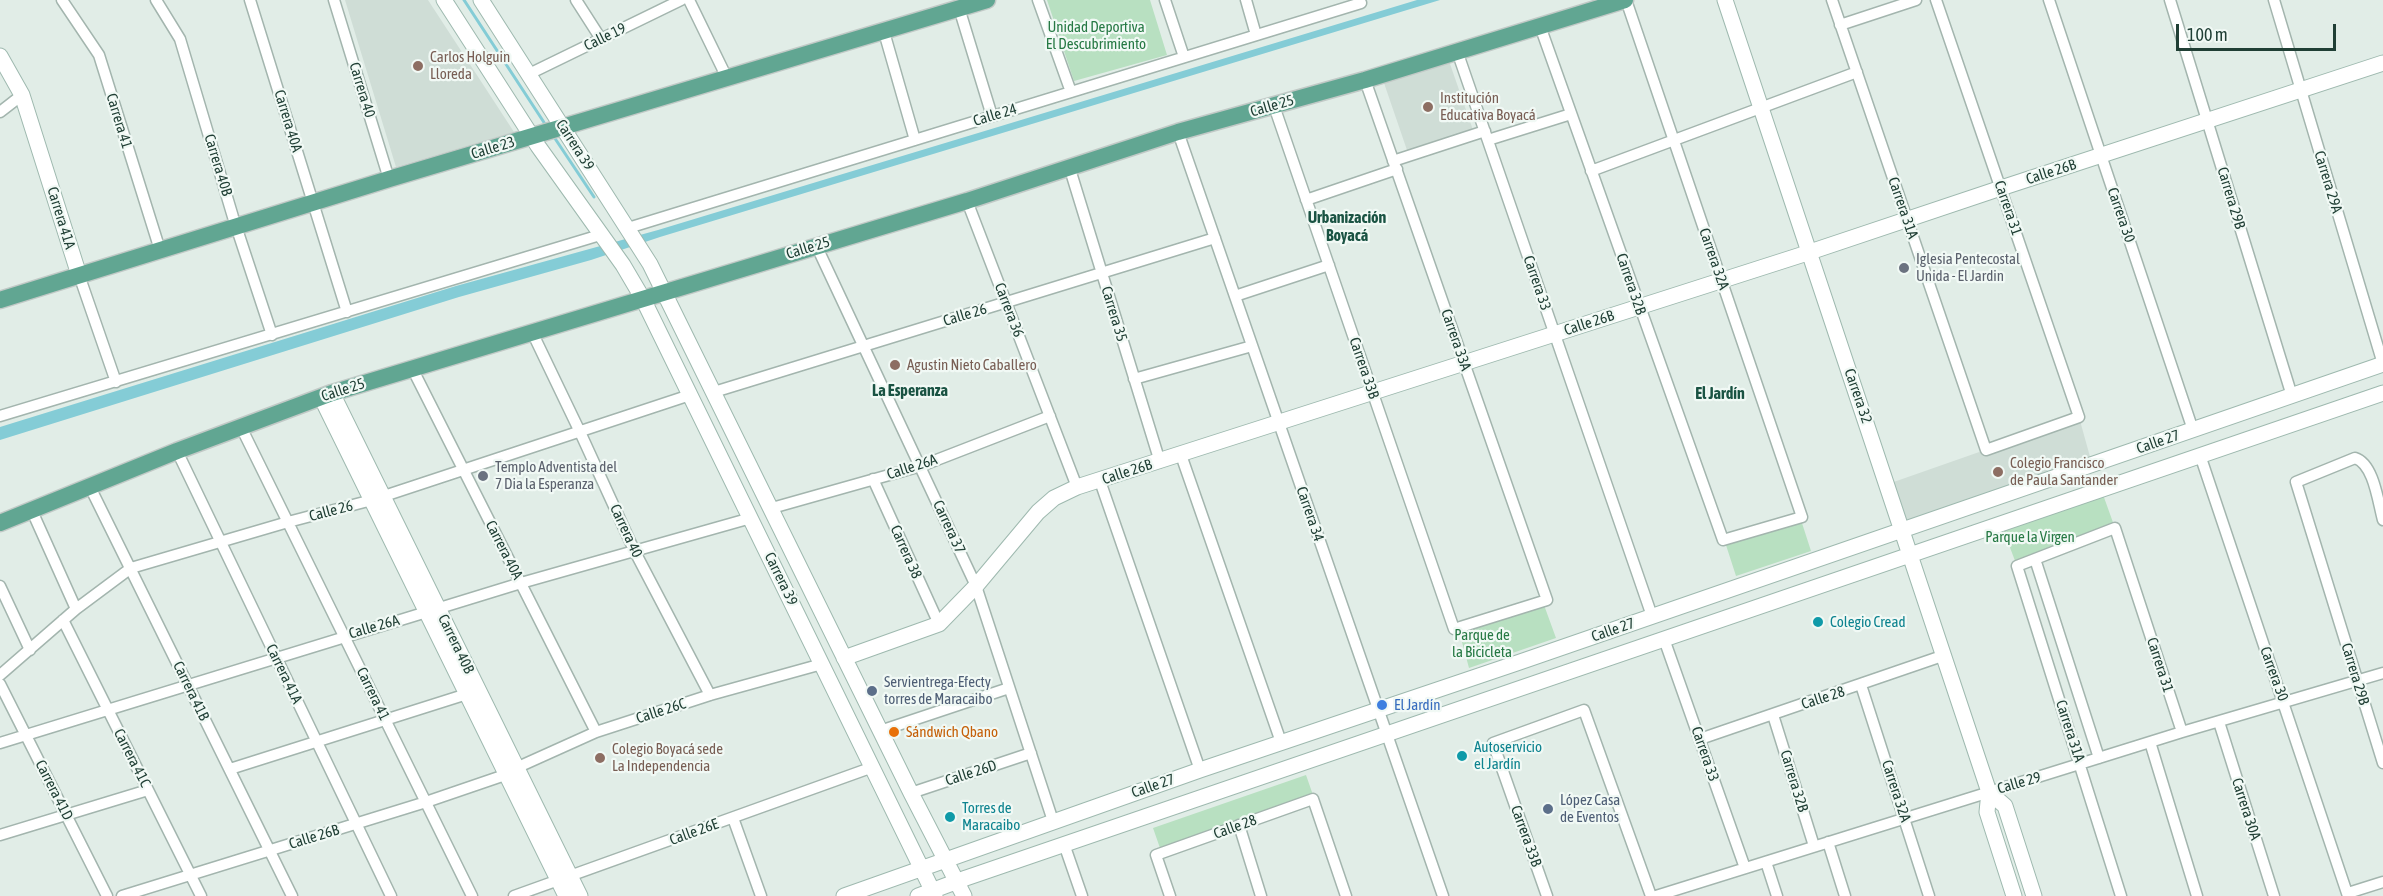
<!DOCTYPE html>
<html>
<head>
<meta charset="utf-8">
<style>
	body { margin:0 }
	#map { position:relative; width:2383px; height:896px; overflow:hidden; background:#e1ede7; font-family:"Asap Condensed",sans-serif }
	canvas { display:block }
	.scale { position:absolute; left:2176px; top:24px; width:160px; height:27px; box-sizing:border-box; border:3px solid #203f35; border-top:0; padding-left:8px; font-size:18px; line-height:21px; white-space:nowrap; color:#203f35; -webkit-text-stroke:4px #f1f9f5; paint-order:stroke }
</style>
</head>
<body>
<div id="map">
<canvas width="2383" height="896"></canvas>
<div class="scale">100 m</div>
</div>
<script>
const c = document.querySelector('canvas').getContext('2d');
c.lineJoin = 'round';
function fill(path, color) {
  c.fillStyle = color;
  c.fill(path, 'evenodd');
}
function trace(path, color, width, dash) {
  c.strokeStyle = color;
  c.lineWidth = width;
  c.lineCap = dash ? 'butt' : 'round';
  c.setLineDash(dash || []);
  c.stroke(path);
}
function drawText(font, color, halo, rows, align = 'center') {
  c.font = font + ' "Asap Condensed",sans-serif';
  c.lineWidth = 4.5;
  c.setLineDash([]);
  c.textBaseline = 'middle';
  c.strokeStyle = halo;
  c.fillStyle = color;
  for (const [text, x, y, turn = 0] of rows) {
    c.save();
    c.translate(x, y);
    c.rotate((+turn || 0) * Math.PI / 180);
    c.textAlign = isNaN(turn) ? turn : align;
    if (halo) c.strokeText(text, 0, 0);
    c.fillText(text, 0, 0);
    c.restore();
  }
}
const built = new Path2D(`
	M345,0H428L514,132L396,167Z
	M1449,61L1473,130L1408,153L1384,83Z
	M2079,417L2092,464L1903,530L1888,484Z`);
const green = new Path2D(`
	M1047,0H1150L1167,55L1074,81Z
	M2101,489L2115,528L2017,566L2001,524Z
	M1801,520L1811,551L1736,576L1725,542Z
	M1544,605L1556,638L1469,668L1459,631Z
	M1306,775L1313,795L1160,848L1153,828Z`);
const water = new Path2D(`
	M1417,0H1440L660,237L591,260L459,297L0,440V427L456,286L658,230Z`);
const stream = new Path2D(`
	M464,0L547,127
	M554,137L594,197`);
const street = new Path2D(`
	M62,0L99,55L160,250
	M156,0L180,39L233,217L272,335
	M250,0L347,312
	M334,0L389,179
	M576,0L601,39
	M689,0L727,78
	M1038,0L1071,92
	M1165,0L1184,57
	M1246,0L1256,35
	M1832,0L1986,450L2079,417L1936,0
	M2049,0L2193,430
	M2170,0L2292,396
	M2274,0L2383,364
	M959,8L992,116
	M1840,25L1916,0
	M1540,26L1723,540L1802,517L1626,0
	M884,32L915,140
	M1457,51L1652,616
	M529,74L681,0
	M1274,106L1454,629L1547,600L1365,80
	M0,112L22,95
	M1178,132L1443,896
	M1488,140L1571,114
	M1393,161L1485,131
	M1069,166L1160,462
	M1591,171L1857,72
	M1306,200L1397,169
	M967,201L1077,487
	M628,228L1361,3
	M816,245L976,586L1053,821
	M79,275L116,382
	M1235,296L1329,265
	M532,332L580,432L634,550L710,695
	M412,368L596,732
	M1134,379L1252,346
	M714,392L1215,238
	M0,416L600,235
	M241,427L472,896
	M177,451L391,896
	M1181,455L1281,742
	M2200,455L2348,896
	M873,479L939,624
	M1100,481L1200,770
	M90,487L292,896
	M772,508L921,466L1050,416
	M32,511L76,609
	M2383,520C2378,502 2374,464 2355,458L2296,482L2383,763
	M2035,559L2099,758
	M0,586L30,650
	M63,620L201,896
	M1664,639L1745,868
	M0,675L76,609L131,568L288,522L372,500L690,395
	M0,684L107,896
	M1861,685L1929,896
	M1773,715L1814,846
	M2219,722L2274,896
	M880,731L1009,688
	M1700,739L1945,655
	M2150,742L2197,896
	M0,743L521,583L751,518
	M230,769L467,694
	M911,793L1031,753
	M733,818L761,896
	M1239,825L1261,896
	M0,835L148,790
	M1828,842L1845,896
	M1064,844L1082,896
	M1766,862L1777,896
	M2348,893L2383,882
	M122,896L426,802L505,775L516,768L596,732L710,695L822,664
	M514,896L873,767
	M1170,896L1156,855L1313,799L1346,896
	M1547,896L1493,743L1584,710L1651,896
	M1656,896L2182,732L2383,673
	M2121,896L2017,566L2115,528L2182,732`);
const secondary = new Path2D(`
	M444,0L538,146L623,265L643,299L935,896
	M481,0L650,264L911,793L964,896
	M1725,0L1989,792L1987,812L2014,896
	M0,56L22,95L79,275
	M332,393L580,896
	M321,397L566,896
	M844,658L939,624L976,586L1038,512L1054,498L1077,487L1801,255L2001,188L2383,63
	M1989,792L2005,806L2034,896
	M844,896L1200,770L1517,663L2383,364
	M918,896L966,878L2383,393`);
const primary = new Path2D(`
	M0,300L389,179L987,0
	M0,523L177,451L332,393L967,201L1178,132L1365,80L1625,0`);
const markers = [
	[418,66,6,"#8d6e63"],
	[1428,107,6,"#8d6e63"],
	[1904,268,6,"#6b7280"],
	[895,365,6,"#8d6e63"],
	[1998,472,6,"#8d6e63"],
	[483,476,6,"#6b7280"],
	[1818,622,6,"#0f9aa8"],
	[872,691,6,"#5c6f8a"],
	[1382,705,6,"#3f7fe0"],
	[894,732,6,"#e8710a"],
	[1462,756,6,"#0f9aa8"],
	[600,758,6,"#8d6e63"],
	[1548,809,6,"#5c6f8a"],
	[950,817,6,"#0f9aa8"]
];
const parkNames = [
	["Unidad Deportiva",1096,27],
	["El Descubrimiento",1096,44],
	["Parque la Virgen",2030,537],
	["Parque de",1482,635],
	["la Bicicleta",1482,652]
];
const streetNames = [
	["Calle 19",605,37,-26],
	["Carrera 40",362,90,73],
	["Calle 25",1272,106,-16],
	["Calle 24",995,115,-17],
	["Carrera 41",119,121,73],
	["Carrera 40A",288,121,73],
	["Carrera 39",575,145,57],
	["Calle 23",493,148,-17],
	["Carrera 40B",218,165,73],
	["Calle 26B",2051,172,-18],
	["Carrera 29A",2328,182,73],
	["Carrera 29B",2231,198,73],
	["Carrera 31A",1903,208,71],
	["Carrera 31",2008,208,71],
	["Carrera 30",2121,215,71],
	["Carrera 41A",61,218,73],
	["Calle 25",808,248,-17],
	["Carrera 32A",1714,259,71],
	["Carrera 33",1537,283,71],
	["Carrera 32B",1631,284,71],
	["Carrera 36",1009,310,69],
	["Carrera 35",1114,314,73],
	["Calle 26",965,315,-17],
	["Calle 26B",1589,323,-18],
	["Carrera 33A",1456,340,71],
	["Carrera 33B",1364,368,71],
	["Calle 25",343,390,-18],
	["Carrera 32",1858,396,71],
	["Calle 27",2158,442,-19],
	["Calle 26A",912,467,-18],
	["Calle 26B",1127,472,-18],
	["Calle 26",331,511,-15],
	["Carrera 34",1310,514,71],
	["Carrera 37",949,527,65],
	["Carrera 40",626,531,65],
	["Carrera 40A",504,550,63],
	["Carrera 38",906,552,66],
	["Carrera 39",781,579,64],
	["Calle 26A",374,627,-16],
	["Calle 27",1613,630,-19],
	["Carrera 40B",456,644,64],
	["Carrera 31",2160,665,72],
	["Carrera 41A",284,674,64],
	["Carrera 30",2274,674,70],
	["Carrera 29B",2355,674,73],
	["Carrera 41B",191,691,64],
	["Carrera 41",373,694,64],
	["Calle 28",1823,698,-18],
	["Calle 26C",661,711,-18],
	["Carrera 31A",2070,731,72],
	["Carrera 33",1705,754,71],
	["Carrera 41C",132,758,63],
	["Calle 26D",971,773,-18],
	["Carrera 32B",1794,781,73],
	["Calle 29",2019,783,-16],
	["Calle 27",1153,786,-19],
	["Carrera 41D",54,790,63],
	["Carrera 32A",1896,791,72],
	["Carrera 30A",2246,809,72],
	["Calle 28",1235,827,-20],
	["Calle 26E",694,832,-20],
	["Carrera 33B",1526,836,70],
	["Calle 26B",314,837,-17]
];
const educationNames = [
	["Carlos Holguin",430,57],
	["Lloreda",430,74],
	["Institución",1440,98],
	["Educativa Boyacá",1440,115],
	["Agustin Nieto Caballero",907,365],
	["Colegio Francisco",2010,463],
	["de Paula Santander",2010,480],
	["Colegio Boyacá sede",612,749],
	["La Independencia",612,766]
];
const worshipNames = [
	["Iglesia Pentecostal",1916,259],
	["Unida - El Jardin",1916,276],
	["Templo Adventista del",495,467],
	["7 Dia la Esperanza",495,484]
];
const cultureNames = [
	["Colegio Cread",1830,622],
	["Autoservicio",1474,747],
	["el Jardín",1474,764],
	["Torres de",962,808],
	["Maracaibo",962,825]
];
const serviceNames = [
	["Servientrega-Efecty",884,682],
	["torres de Maracaibo",884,699],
	["López Casa",1560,800],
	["de Eventos",1560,817]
];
const shopNames = [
	["El Jardín",1394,705]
];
const foodNames = [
	["Sándwich Qbano",906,732]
];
const neighbourhoodNames = [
	["Urbanización",1347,218],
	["Boyacá",1347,236],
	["La Esperanza",910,391],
	["El Jardín",1720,394]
];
fill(built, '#cfddd6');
fill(green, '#b8e0c1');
fill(water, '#84ccd6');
trace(stream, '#84ccd6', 3);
trace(street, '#a3b5ae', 13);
trace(secondary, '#9eb9af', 17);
trace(primary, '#c1c9c6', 19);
trace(street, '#fff', 10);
trace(secondary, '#fff', 15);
trace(primary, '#61a692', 16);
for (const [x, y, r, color] of markers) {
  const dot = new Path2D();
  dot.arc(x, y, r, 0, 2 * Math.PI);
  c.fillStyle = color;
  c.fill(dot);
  trace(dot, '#f1f9f5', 2);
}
drawText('15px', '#267944', '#f1f9f5', parkNames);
drawText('15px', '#203f35', '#f1f9f5', streetNames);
drawText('15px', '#785e54', '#f1f9f5', educationNames, 'left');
drawText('15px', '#5b616d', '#f1f9f5', worshipNames, 'left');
drawText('15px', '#0d838f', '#f1f9f5', cultureNames, 'left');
drawText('15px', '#4e5e75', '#f1f9f5', serviceNames, 'left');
drawText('15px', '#366cbe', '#f1f9f5', shopNames, 'left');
drawText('15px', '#c56008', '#f1f9f5', foodNames, 'left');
drawText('bold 16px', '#1a5343', '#f1f9f5', neighbourhoodNames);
</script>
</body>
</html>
